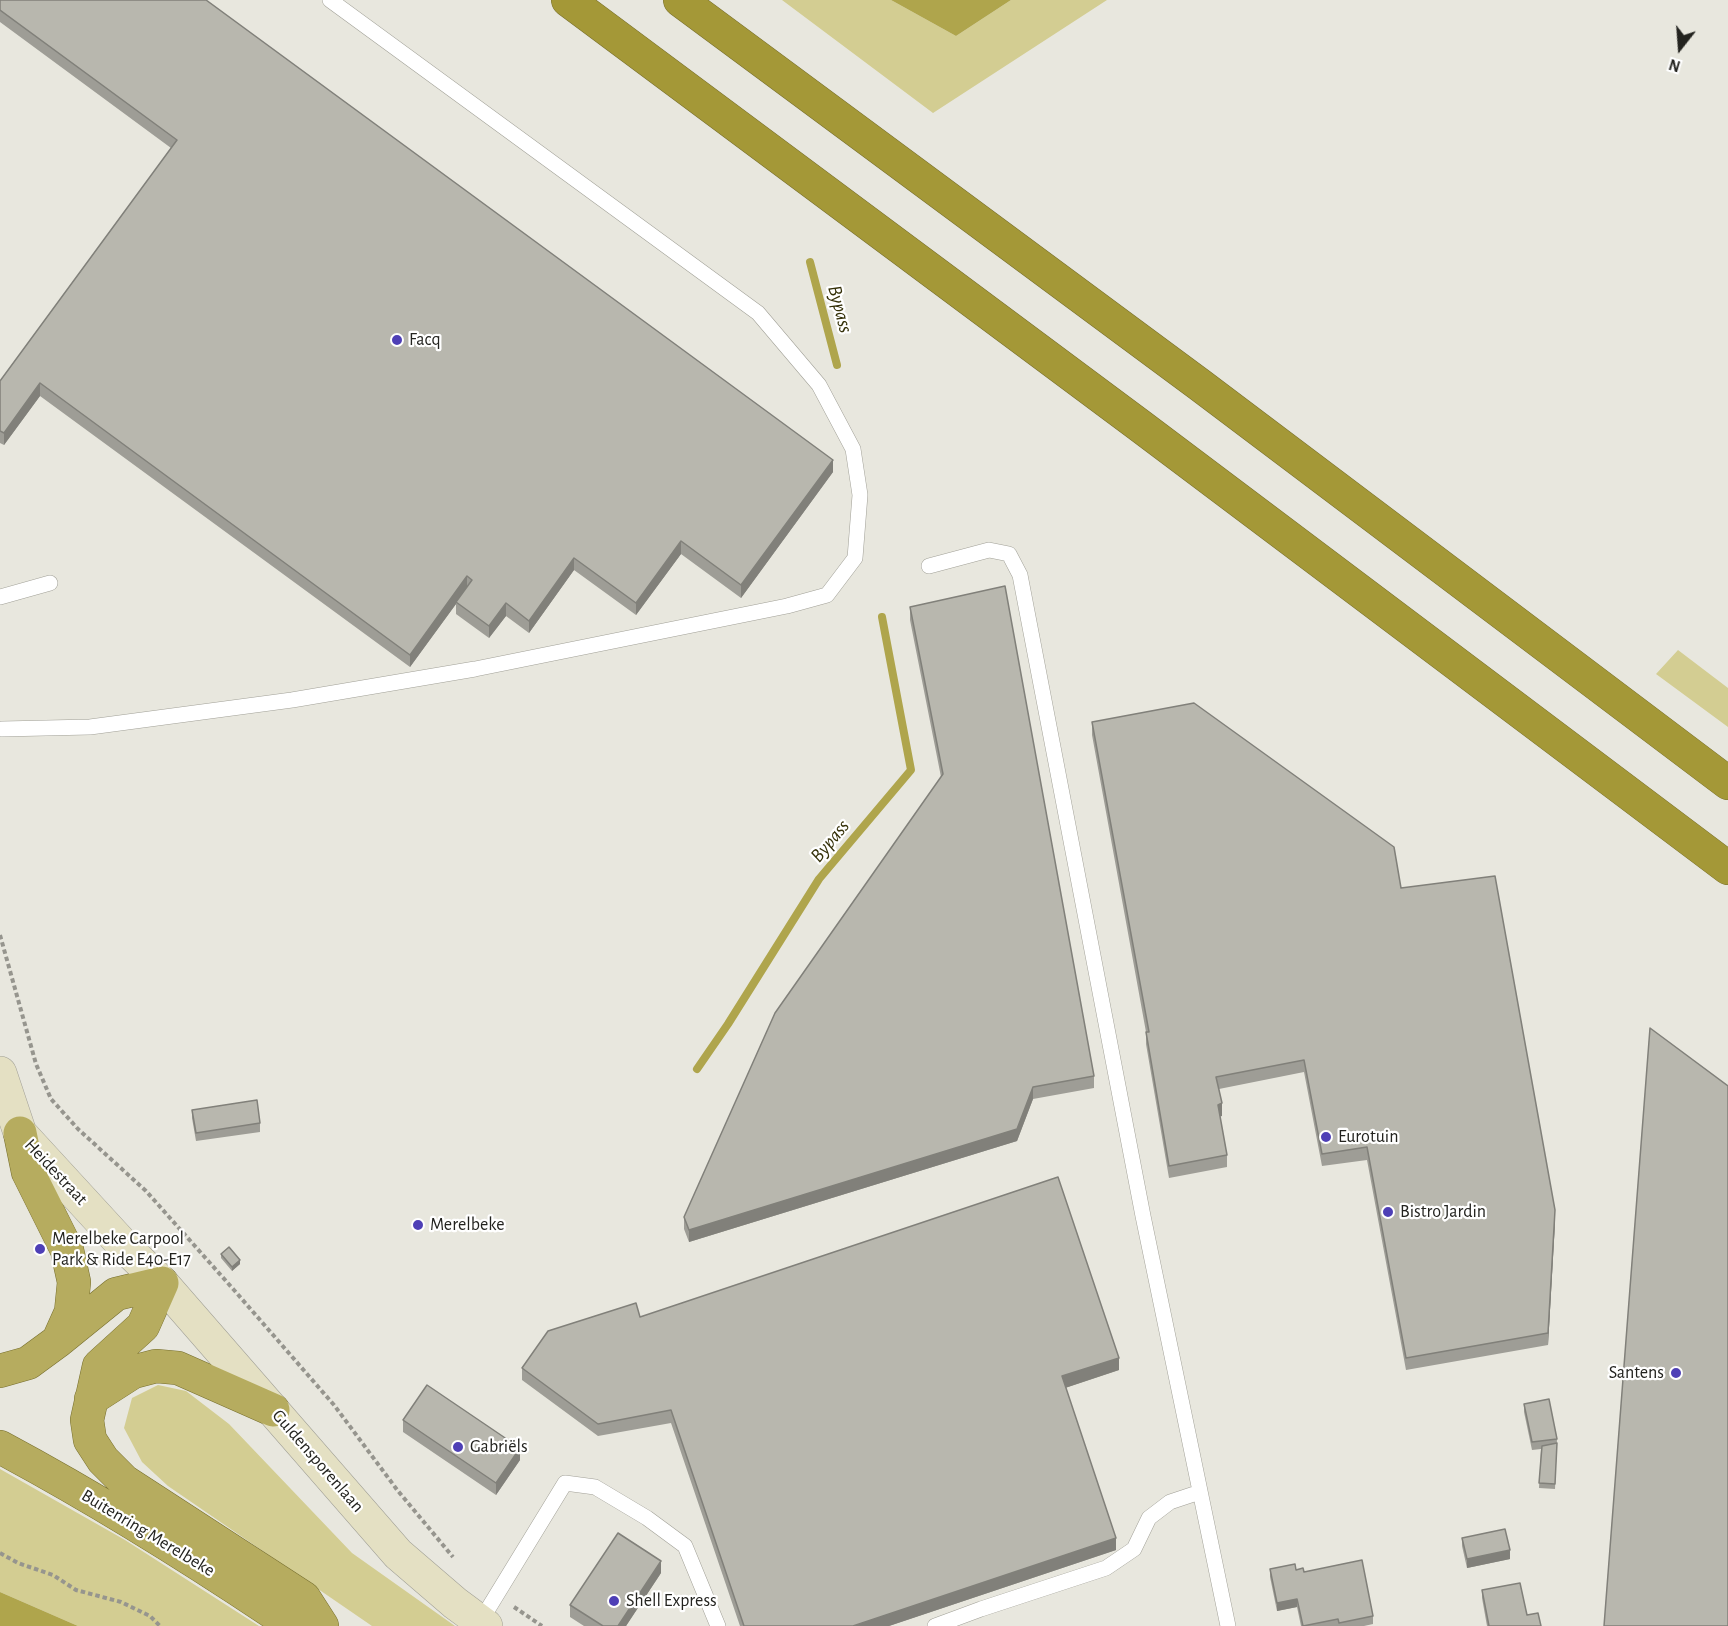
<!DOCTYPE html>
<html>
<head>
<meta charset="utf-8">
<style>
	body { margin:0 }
	#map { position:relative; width:1728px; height:1626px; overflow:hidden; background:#e8e7de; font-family:"Alegreya Sans",sans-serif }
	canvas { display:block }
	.north { position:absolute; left:1650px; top:18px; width:60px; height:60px; -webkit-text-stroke:4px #fff; paint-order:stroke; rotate:197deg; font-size:16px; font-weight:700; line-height:24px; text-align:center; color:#23231f }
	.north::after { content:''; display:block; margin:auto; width:21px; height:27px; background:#23231f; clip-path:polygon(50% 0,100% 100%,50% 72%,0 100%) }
</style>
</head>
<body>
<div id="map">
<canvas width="1728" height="1626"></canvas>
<div class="north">N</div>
</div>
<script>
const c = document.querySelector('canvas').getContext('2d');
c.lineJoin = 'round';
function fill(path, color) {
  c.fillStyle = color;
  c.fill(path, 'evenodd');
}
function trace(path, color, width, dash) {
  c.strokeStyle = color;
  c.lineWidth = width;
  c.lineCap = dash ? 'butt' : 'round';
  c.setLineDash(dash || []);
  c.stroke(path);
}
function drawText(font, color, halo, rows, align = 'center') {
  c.font = font + ' "Alegreya Sans",sans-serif';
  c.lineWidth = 4.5;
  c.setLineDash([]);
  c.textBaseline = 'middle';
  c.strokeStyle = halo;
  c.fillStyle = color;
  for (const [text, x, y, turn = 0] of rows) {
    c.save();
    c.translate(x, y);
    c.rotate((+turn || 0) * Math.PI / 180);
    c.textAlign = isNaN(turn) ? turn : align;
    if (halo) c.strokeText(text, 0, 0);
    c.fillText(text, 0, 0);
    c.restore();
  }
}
const green = new Path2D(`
	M782,0H891L956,36L1011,0H1107L933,113Z
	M1678,650L1728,688V727L1656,674Z
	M158,1385L186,1391L229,1424L352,1553L455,1626H372L168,1486L142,1462L124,1428L132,1398Z
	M0,1469L125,1540L259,1626H78L0,1592Z`);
const water = new Path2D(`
	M891,0H1011L956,36Z
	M0,1592L78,1626H0Z`);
const stream = new Path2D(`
	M810,262L837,365
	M697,1069L728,1024L819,879L911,770L882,617`);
const path = new Path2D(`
	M0,935L36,1064L51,1099L78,1129L146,1191L234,1290L334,1405L398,1491L453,1557
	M0,1553L18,1563L53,1575L76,1590L121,1602L150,1616L160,1626
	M514,1607L542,1626`);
const service = new Path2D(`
	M929,566L989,550L1009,554L1020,575L1143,1216L1228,1626
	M0,597L50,583
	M2,729L90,727L292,700L475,669L787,606L827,595L855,558L860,495L853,449L819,385L758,313L330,0
	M480,1622L565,1483L595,1487L647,1518L685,1546L718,1626
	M935,1626L981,1609L1106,1568L1134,1549L1149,1518L1170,1502L1200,1492`);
const secondary = new Path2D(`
	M0,1073L20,1133L122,1244L162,1283L398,1554L455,1603L486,1626`);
const trunk = new Path2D(`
	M20,1133L28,1172L67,1250L74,1282L71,1312L58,1341
	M162,1283L143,1326L99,1366L87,1420L90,1440L103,1460L124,1481L304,1598L322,1626
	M0,1371L28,1363L58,1341L116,1294L162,1283
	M91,1399L133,1372L156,1366L178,1368L273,1410
	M0,1447C101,1501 198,1562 293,1626`);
const motorway = new Path2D(`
	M568,0L1139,425L1728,868
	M680,0L1200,385L1728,783`);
const wall = new Path2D(`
	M0,0L833,472L741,598L681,554L636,615L574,570L529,633L506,616L489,638L456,614V604L410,667L40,396L4,445L0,443V381L171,148L0,22Z
	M910,607L1094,1076V1088L1033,1099L1017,1141L689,1242L684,1229V1217L941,777L910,620Z
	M1092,722L1401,888L1555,1222L1548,1345L1406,1370L1367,1160L1322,1166L1304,1072L1219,1089L1222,1116H1220L1227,1155V1167L1169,1178L1146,1044V1032L1092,735Z
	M192,1110L260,1123V1132L196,1141L192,1118Z
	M221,1254L240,1264L232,1271L221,1258Z
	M640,1317L1119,1370L1065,1388L1116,1550L889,1626H740L671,1423L598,1436L522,1380V1368Z
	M1524,1404L1557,1439L1555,1489L1539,1488L1541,1449L1532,1450L1524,1412Z
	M403,1420L520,1460L496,1495L403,1432Z
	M1462,1538L1510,1559L1467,1568L1462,1546Z
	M1270,1569L1296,1570L1304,1572L1373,1616V1624L1364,1626H1301L1297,1607L1277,1611L1270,1577Z
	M661,1573L626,1626H584L570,1617V1605Z
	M1482,1590L1541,1626H1487L1482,1598Z`);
const shadedWall = new Path2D(`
	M40,383V396L4,445V433Z
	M833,460V472L741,598V585Z
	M681,541V554L636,615V603Z
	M574,558V570L529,633V621Z
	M467,576V589L456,602V604L410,667V655Z
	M506,603V616L489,638V626Z
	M1033,1087V1099L1017,1141L689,1242V1230Z
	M1222,1103V1116L1218,1117V1105Z
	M1555,1210V1222L1548,1345V1333Z
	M240,1260V1264L232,1271V1267Z
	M1119,1358V1370L1062,1389V1376Z
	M520,1448V1460L496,1495V1483Z
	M1116,1538V1550L889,1626H853Z
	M1510,1550V1559L1467,1568V1559Z
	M661,1561V1573L626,1626H618Z
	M1297,1599V1607L1277,1611V1603Z`);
const building = new Path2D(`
	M0,0H206L833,460L741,585L681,541L636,603L574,558L529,621L506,603L489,626L456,602L472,580L467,576L410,655L40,383L4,433L0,431V381L177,140L0,10Z
	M1005,586L1094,1076L1033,1087L1017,1129L689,1230L684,1217L775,1013L943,774L910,607Z
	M1194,703L1394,847L1401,888L1495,876L1555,1210L1548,1333L1406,1358L1367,1147L1322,1154L1304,1060L1216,1077L1222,1103L1218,1105L1227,1155L1169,1166L1146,1032H1149L1092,722Z
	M1650,1028L1728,1086V1626H1604Z
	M257,1100L260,1123L196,1133L192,1110Z
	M1058,1177L1119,1358L1062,1376L1116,1538L853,1626H744L671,1410L598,1424L522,1368L548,1331L636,1303L640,1317Z
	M229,1247L240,1260L232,1267L221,1254Z
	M427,1385L520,1448L496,1483L403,1420Z
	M1549,1399L1557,1439L1532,1442L1524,1404Z
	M1557,1443L1555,1484L1539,1483L1542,1446Z
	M1505,1529L1510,1550L1467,1559L1462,1538Z
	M618,1533L661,1561L618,1626H603L570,1605Z
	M1362,1560L1373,1616L1339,1623L1338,1619L1303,1626L1297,1599L1277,1603L1270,1569L1295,1564L1296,1570L1303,1568L1304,1572Z
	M1520,1583L1527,1615L1538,1613L1541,1626H1489L1482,1590Z`);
const markers = [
	[397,340,6,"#4e3fb6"],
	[1326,1137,6,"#4e3fb6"],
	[1388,1212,6,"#4e3fb6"],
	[418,1225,6,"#4e3fb6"],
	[40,1249,6,"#4e3fb6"],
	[1676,1373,6,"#4e3fb6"],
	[458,1447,6,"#4e3fb6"],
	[614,1601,6,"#4e3fb6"]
];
const poiNames = [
	["Facq",409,340],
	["Eurotuin",1338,1137],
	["Bistro Jardin",1400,1212],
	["Merelbeke",430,1225],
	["Merelbeke Carpool",52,1239],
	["Park & Ride E40-E17",52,1260],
	["Santens",1664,1373,"right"],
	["Gabriëls",470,1447],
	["Shell Express",626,1601]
];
const streetNames = [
	["Heidestraat",56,1172,47],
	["Guldensporenlaan",318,1461,49],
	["Buitenring Merelbeke",148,1533,31]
];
const waterNames = [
	["Bypass",840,309,75],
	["Bypass",830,841,-50]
];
fill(green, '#d3cd92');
fill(water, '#afa54c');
trace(stream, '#afa54c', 8);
trace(service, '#a1a097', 16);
trace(secondary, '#a1a097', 34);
trace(trunk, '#776f2f', 34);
trace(motorway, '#776f2f', 34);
trace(path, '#96958e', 4, [4.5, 3]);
trace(service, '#fff', 15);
trace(secondary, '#e4e0c3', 33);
trace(trunk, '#b6ac5f', 33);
trace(motorway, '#a49837', 33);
fill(wall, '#9e9d96');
fill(shadedWall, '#81807a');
fill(building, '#b8b7ae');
trace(building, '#81807a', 1.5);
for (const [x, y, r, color] of markers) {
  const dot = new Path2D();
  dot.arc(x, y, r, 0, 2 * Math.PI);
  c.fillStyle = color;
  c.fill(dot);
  trace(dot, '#fff', 2);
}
drawText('18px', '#23231f', '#fff', poiNames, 'left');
drawText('18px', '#23231f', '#fff', streetNames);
drawText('italic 20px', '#353109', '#fff', waterNames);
</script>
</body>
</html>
